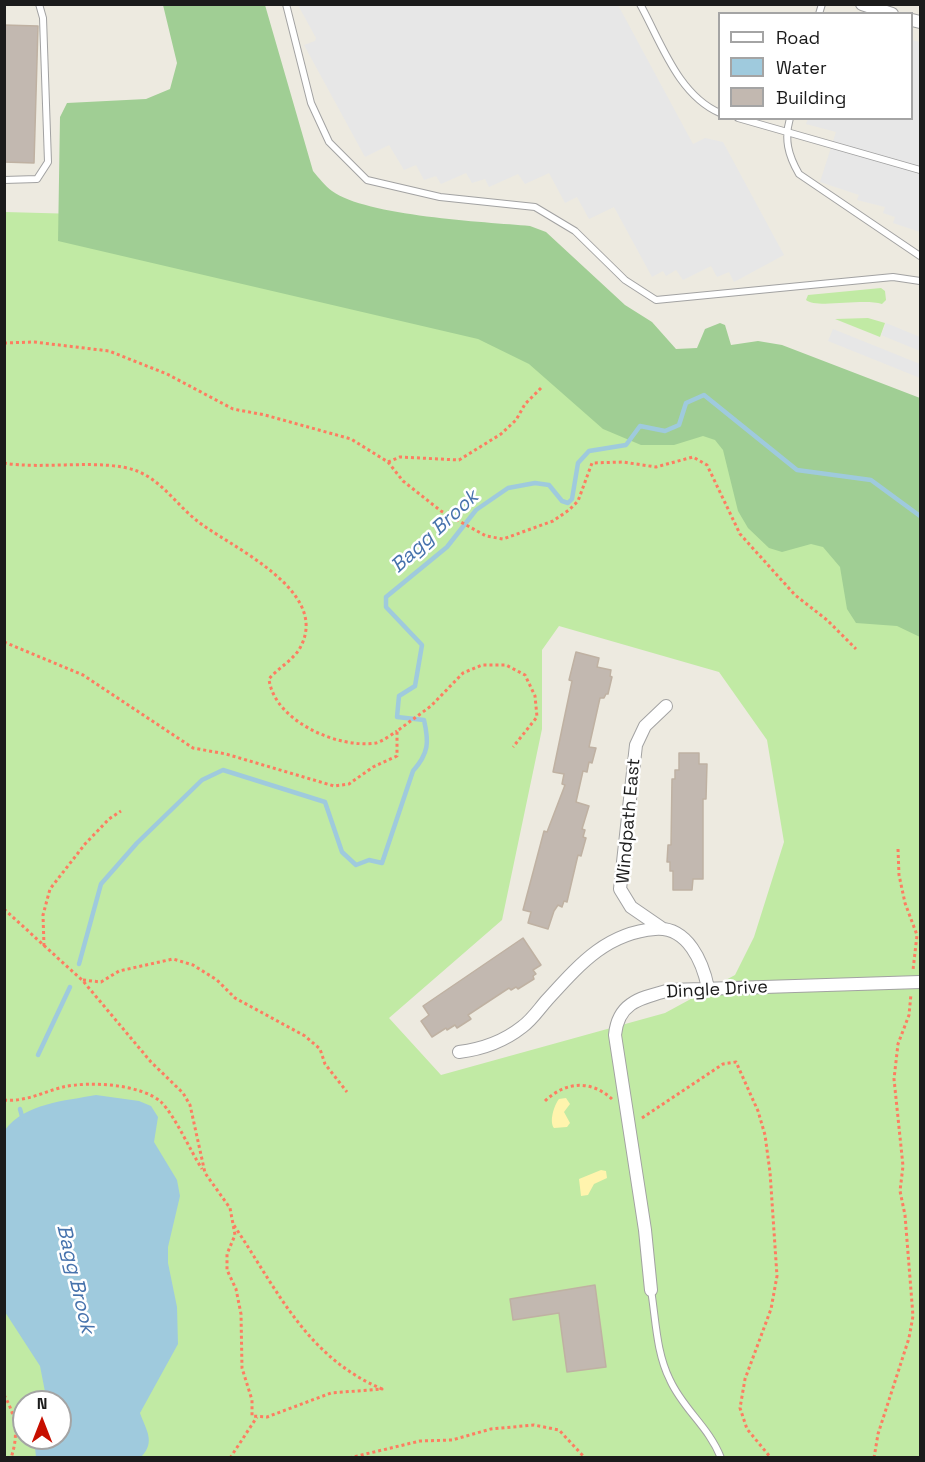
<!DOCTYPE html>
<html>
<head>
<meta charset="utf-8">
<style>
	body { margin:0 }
	#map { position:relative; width:925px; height:1462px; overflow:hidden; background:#edeae0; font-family:"Space Grotesk",sans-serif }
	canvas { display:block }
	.frame { position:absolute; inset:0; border:6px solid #1b1b1b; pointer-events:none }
	.legend { position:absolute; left:718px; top:12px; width:195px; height:108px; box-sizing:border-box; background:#fff; border:2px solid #a4a4a4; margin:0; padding:8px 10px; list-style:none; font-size:18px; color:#1b1b1b }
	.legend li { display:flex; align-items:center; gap:12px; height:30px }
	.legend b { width:30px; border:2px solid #a4a4a4 }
	.north { position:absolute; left:12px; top:1390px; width:60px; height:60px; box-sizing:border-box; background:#fff; border:2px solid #a4a4a4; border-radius:50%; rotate:0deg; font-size:16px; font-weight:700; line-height:24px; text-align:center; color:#1b1b1b }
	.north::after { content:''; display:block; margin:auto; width:21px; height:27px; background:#c70f00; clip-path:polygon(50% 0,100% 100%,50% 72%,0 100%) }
</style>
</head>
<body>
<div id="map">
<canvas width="925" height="1462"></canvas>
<div class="frame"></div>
<ul class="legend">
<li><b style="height:8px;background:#fff"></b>Road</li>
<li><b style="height:16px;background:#9fcadd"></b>Water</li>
<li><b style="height:16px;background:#c2b8b0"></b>Building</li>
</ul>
<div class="north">N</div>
</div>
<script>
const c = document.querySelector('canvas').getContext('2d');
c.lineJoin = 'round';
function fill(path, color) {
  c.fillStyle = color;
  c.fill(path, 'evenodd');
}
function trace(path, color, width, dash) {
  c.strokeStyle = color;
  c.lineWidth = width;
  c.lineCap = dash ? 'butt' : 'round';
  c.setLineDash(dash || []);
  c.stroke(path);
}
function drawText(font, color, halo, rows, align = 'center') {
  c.font = font + ' "Space Grotesk",sans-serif';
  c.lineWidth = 5;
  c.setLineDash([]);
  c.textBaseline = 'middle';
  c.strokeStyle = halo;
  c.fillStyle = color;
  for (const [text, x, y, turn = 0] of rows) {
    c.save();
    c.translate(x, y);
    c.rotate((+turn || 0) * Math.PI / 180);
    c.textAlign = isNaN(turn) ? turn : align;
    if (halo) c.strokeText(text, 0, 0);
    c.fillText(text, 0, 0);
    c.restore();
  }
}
const grass = new Path2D(`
	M5,212L78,214L586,323L920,604V1457L5,1458ZM559,626L719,672L767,740L784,842L754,937L735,975L665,1013L441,1075L389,1018L502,920L542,729V650ZM24,1402H60V1438H24Z
	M881,288L885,291L886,300L882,304C862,298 817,309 806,300L808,295Z
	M868,318L885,323L880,337L835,319Z`);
const forest = new Path2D(`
	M163,5H265L313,171C319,178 325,186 332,191C366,216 485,222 530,226L546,232L625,305L652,322L676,349L697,348L705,329L720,323L725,325L731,345L758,341L782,345L920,398V637L897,626L856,623L847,609L840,567L823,547L811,544L782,552L769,548L748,528L738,511L723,450L715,440L703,436L674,445H641L603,429L529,364L478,339L58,241L60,117L67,103L146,99L170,89L177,63Z`);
const sand = new Path2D(`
	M566,1098L570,1104L564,1112L570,1123L567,1127L554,1128C549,1122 554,1105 559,1099Z
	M601,1170L606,1171L607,1178L594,1184L588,1195L581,1196L579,1179Z`);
const parking = new Path2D(`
	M298,5H618L693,144L705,138L723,142L784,255L734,282L729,272L717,277L711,266L683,280L676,270L666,276L663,271L652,277L614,207L589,219L577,197L565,203L549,173L525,184L518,174L489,187L485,179L472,183L466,173L441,184L436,176L424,180L416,165L404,170L389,145L365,157L304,45L315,41L316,38Z
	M912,40L920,42V232L893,223L895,217L883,213L885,207L857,200L859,195L820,182L836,132L806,124L808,119L912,118Z
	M886,323L920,337V351L881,335Z
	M833,329L920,364V378L828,341Z`);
const water = new Path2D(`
	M96,1095L139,1101L151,1106L158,1117L154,1142L177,1180L180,1196L168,1247V1263L177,1307L178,1344L140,1413C146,1430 156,1442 141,1457H36L34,1438H60V1402H47L40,1366L5,1312V1130C25,1103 65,1101 96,1095Z`);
const stream = new Path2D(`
	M79,964L101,884L137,843L202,780L223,770L325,802L342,852L356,865L369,860L382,863L413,771C429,753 429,742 424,720L397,717L399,696L415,686L422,645L386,607V597L447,547L476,510L508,488L535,483L549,485L562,501L568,503L572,499L578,463L589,451L626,445L640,426L665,431L679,425L686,403L704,395L797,470L871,480L920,516
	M38,1055L70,987
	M20,1109L23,1120`);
const building = new Path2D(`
	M4,25L38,26L34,163L4,162Z
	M576,652L599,658L597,667L611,670L610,676L612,677L608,694H606L604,698H600L589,747L596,748L592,763L589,762L587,772L583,771L576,802L589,806L582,829L585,830L583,837L586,838L581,856L578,855L567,902L564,901L562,907L558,905L554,911L548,929L528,923L531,912L523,910L544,831L547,832L565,785L562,784L564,774L553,772L572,681L569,680Z
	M679,753H699V764H707L706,799H703V879H693L692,890H673V871H670V862H667L668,845H671L672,779H675V770H679Z
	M523,938L541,965L533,970L536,974L533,976L534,979L518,989L516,987L511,990L509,988L468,1015L471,1019L457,1028L455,1025L447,1030L446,1028L432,1037L421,1021L429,1015L423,1006Z
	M595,1285L606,1367L567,1372L559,1313L513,1320L510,1299Z`);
const path = new Path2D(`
	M4,343L34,342L109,351L167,374L233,409L265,415L351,439L388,462L403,481L441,511L486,536L503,539L553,521L569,510L578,501L592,463L623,462L656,467L693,457L707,465L740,534L795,595L827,620L856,649
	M388,462L400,457L459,460L501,434L516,420L525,404L541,388
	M4,463C42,470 104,458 137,471C162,481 176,504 196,520C228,546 330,589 301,646C295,659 278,668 269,679C274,721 338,749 376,743C383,741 391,735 397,731
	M4,642L83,675L193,748L226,754L334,786L349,784L373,767L397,756V731L431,706L463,673L482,665H506L525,675L535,696L537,717L513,747
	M898,849L899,875L905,903L917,935L913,970
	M4,909L83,981L151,1062L183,1093L190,1105L205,1173L230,1208L233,1224L235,1235L227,1254V1270L236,1289L241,1314L242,1368L252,1400V1416L267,1417L331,1393L382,1389C306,1357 277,1289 233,1224
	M44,946L43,915L50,889L85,844L109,819L121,811
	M83,980L101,982L119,971L173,959L193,965L217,980L235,998L305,1036L320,1049L325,1064L347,1092
	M4,1100C26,1102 43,1092 63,1087C89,1081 141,1084 161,1102C174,1114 191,1152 202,1169
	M545,1101C566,1081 591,1080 612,1099
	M642,1118L723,1064L736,1062L758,1111L765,1135L770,1172L777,1276L771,1309L745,1379L740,1408L747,1429L771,1458
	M4,1395C16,1416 19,1434 11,1458
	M230,1458L257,1417
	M349,1458L420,1441L452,1440L491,1429L534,1425L559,1430L585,1458
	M874,1458L878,1434L909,1338L913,1316L905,1215L900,1191L903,1166L894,1079L898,1044L909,1015L911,994`);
const lane = new Path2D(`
	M286,4L311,103L329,142L367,180L440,197L535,207L575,231L625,280L656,300L893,277L920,281
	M640,4C661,42 678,95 720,113
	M819,14L822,4
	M738,118L920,170
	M790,118C784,139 788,155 799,174L920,256
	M4,180L37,179L48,162L43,18L39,4
	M651,1290C656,1320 656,1352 670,1380C683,1409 709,1427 721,1458`);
const street = new Path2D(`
	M862,4L892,14
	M912,20L920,22
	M663,929L631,907L620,889L636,745L645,726L666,706
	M459,1052C483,1049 503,1042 522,1027C532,1020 539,1009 547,1000C579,965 606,933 655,929C688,926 703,963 708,988
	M651,1290L645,1230L615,1035C618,1002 641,998 670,990L920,982`);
const streetNames = [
	["Windpath East",629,821,-85],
	["Dingle Drive",717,990,-3]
];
const waterNames = [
	["Bagg Brook",435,532,-43],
	["Bagg Brook",75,1279,77]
];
fill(grass, '#c1eaa4');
fill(forest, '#a0ce94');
fill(sand, '#fff4ad');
fill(parking, '#e7e7e7');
fill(water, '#9fcadd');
trace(stream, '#9fcadd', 4.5);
fill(building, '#c2b8b0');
trace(building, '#bfb1a2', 1.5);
trace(lane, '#a2a2a2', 8);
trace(street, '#a2a2a2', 14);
trace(path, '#fd7d61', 3, [3, 3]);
trace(lane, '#fff', 6);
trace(street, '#fff', 12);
drawText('18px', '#1b1b1b', '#fff', streetNames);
drawText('italic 20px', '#4672ac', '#fff', waterNames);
</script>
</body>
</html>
